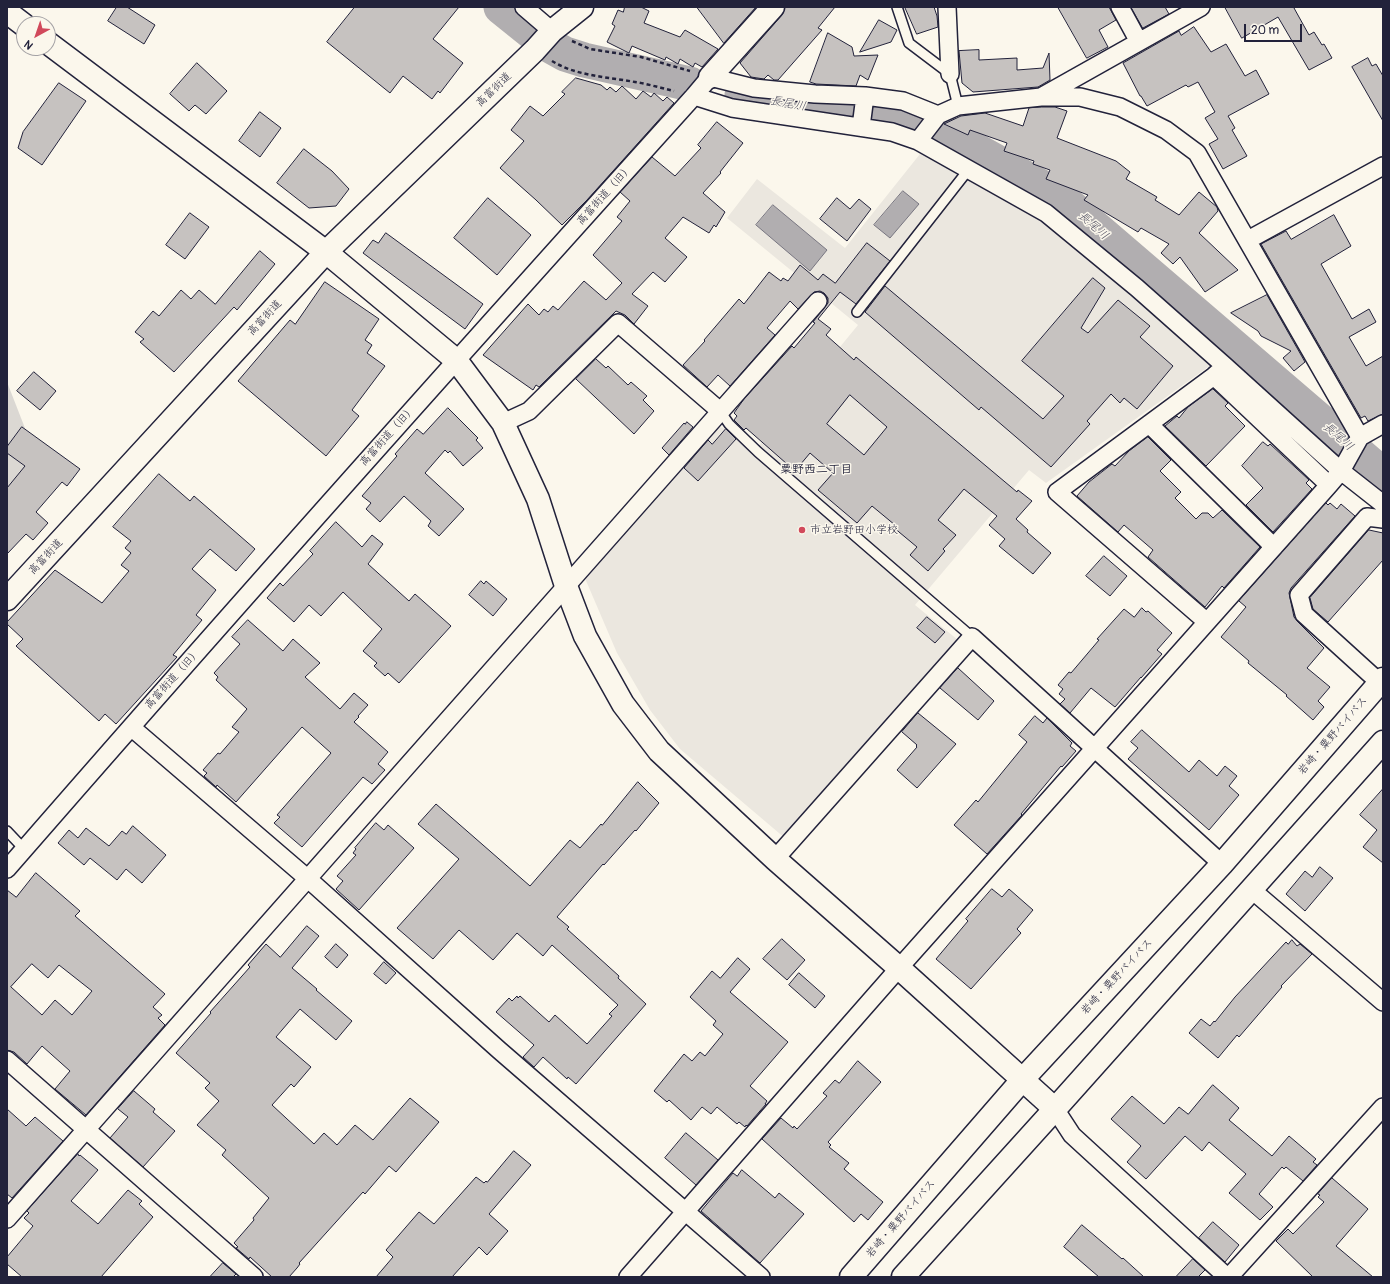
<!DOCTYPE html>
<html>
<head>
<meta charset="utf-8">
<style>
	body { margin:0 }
	#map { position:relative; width:1390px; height:1284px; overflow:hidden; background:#fbf7ec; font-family:Pangolin,sans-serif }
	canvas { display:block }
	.frame { position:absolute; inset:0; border:8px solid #22223b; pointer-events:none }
	.north { position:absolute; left:16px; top:16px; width:40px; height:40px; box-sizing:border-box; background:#fbf7ec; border:1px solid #a4a2a5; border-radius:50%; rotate:220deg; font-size:11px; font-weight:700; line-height:16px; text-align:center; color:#22223b }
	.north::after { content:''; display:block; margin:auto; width:14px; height:18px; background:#d1495b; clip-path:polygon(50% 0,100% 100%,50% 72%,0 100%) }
	.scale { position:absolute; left:1244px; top:24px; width:58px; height:18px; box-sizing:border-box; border:2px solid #22223b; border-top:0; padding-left:5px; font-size:12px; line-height:14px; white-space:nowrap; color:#22223b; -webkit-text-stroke:3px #fbf7ec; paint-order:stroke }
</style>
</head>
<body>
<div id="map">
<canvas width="1390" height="1284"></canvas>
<div class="frame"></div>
<div class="north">N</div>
<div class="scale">20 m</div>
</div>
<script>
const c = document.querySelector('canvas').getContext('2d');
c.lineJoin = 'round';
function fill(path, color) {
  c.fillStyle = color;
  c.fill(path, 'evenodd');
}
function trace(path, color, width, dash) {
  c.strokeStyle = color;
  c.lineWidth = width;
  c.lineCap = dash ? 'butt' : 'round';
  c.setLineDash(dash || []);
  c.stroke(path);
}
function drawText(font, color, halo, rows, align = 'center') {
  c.font = font + ' Pangolin,"Klee One",sans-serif';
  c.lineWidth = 3;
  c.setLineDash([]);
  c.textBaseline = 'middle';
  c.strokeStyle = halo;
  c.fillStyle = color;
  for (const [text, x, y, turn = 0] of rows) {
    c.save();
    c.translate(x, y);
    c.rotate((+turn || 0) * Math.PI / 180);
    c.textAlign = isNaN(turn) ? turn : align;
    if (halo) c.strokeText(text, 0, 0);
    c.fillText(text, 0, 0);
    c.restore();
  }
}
const built = new Path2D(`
	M920,154L957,172L1039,219L1103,267L1211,365L1046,483L1029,470L915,605L958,640L786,839L680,749L650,710L617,653L584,576L718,427L725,428L752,454L858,325L727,218L757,179L845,248Z`);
const green = new Path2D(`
	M7,382L37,459L7,520Z`);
const water = new Path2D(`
	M903,191L919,204L890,238L874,225Z
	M773,205L827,250L810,271L756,225Z`);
const river = new Path2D(`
	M501,7L547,44L565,54L584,60L690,84
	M742,95L805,107L891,113L945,133L1059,197L1383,475`);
const building = new Path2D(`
	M117,7H127L155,25L144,44L108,21Z
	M355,7H459L433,39L463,63L440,93L438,91L432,99L403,76L390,93L327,42Z
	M625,7H641L649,11L644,23L680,37L685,30L718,49L702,67L695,63L693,67L680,59L678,64L666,57L665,60L632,46L629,53L607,42L615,26L612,24L618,10L623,12Z
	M697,7H756L724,43Z
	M785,7H835L818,28L822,30L778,80H774L768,75L764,79L751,77L740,63L782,15Z
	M905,7H934L937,16L938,27L917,34Z
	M1058,7H1109L1116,20L1099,30L1108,47L1087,58Z
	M1131,7H1165L1169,14L1143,28Z
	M1225,7H1296L1294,8L1309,35L1314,32L1322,45L1324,44L1332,58L1309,70L1278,17L1242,38Z
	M879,20L897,30L891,42L860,52Z
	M1194,27L1211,52L1226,44L1245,76L1256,70L1269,94L1228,116L1235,128L1232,130L1247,156L1223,169L1209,144L1218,139L1205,118L1215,112L1198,82L1188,87L1186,85L1147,106L1141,96H1140L1123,63L1179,31L1181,35Z
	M828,33L852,47L854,56L878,55L868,80L860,75L856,86L816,84L810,82Z
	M979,50V60L1017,58V70L1043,68L1049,53L1050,80L1038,87L973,92L962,83L959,51Z
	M1368,58L1372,66L1376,64L1383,76V121L1352,67Z
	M197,63L227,91L206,114L195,105L189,111L170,94Z
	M576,78L601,85L607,90L610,87L616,92L622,86L636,99L643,91L651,97L654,93L663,101L667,97L674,103L587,200L562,225L536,200L500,168L524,141L511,130L530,106L543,116L565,94L562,92Z
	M59,83L86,101L42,165L18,148L23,132Z
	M1042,107H1055L1067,111L1057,138L1116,161L1130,172L1126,179L1157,197L1155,200L1179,215L1199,192L1217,207L1218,211L1199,233L1238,270L1205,292L1180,257L1173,264L1161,253L1169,244L1141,228L1138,232L1084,200L1088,195L1046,179L1050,170L1033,164L1034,161L1004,151L1007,143L970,130L968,135L944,124L961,116L985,113L1023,126L1029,108Z
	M260,112L281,128L260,157L239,141Z
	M717,122L743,143L720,172L721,173L703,193L725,212L716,227L714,225L709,233L683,217L665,238L687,257L665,282L653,272L632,294L648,306L634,324L625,315L616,311L539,387L536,385L533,390L483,355L528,304L539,315L544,309L548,312L553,306L558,310L584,281L606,300L622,283L593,255L622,221L617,217L630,201L620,192L652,157L675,176L701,148L698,145Z
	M304,149L332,171L349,189L336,206L309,208L277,183Z
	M488,198L531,235L497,275L454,238Z
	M837,198L850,209L859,199L871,209L847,241L820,219Z
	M190,213L209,227L185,259L166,245Z
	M1334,215L1351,246L1321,264L1352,319L1369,309L1376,322L1349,337L1366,366L1383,356V414L1368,421L1365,416L1361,418L1261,244L1286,231L1291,239Z
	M386,233L483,304L465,329L363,253L373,240L378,243Z
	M867,243L890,261L856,304L840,292L818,319L831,329L826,335L854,360L856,357L1017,492L1018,490L1032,501L1016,519L1028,530L1027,532L1051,553L1033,574L999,546L1005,539L989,525L997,516L964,489L938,520L956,535L943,549L945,551L928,571L910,555L917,547L893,527L895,525L872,506L857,523L818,490L833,473L810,453L795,471L746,428L744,430L734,420L737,416L734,413L744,399L792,346L794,348L815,323L813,322L828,303V298L824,293L820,291L814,292L798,309L790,301L767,328L775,335L730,386L718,375L707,387L683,365L705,341L704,340L739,299L744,304L769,272L781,281L783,278L788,281L800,265L818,280L823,274L835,283ZM850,395L887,427L864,455L827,424Z
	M260,251L275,264L237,310L234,307L174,372L140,342L144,339L135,332L153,311L159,316L181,290L191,299L199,290L215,304Z
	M1093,278L1105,288L1081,328L1088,333L1118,300L1150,326L1140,337L1173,366L1137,409L1124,398L1120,403L1111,394L1087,421L1090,424L1051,467L981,407L979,410L865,312L885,286L1043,419L1064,396L1022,361Z
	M325,282L379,319L365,340L372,345L367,353L385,366L352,410L359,416L326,456L238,381L290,320L295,324Z
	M1267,295L1305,362L1294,371L1283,358L1291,351L1261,336L1258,331L1231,313Z
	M596,359L606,368L608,366L628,385L631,382L647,396L643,400L654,411L634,434L576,379Z
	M34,372L56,391L40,410L17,391Z
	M1213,389L1228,403L1225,406L1245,426L1206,466L1165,426L1177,416L1179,418L1188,407Z
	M448,408L478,438L476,440L483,448L463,466L450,451L448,453L445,450L425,473L464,509L439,536L428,526L431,521L404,496L380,522L366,509L371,503L362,496L397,456L395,454L417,429L423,434Z
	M687,422L693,427L669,455L662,448L684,423L685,424Z
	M22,427L80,469L67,486L62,482L36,512L48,523L33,540L26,534L7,554V488L25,466L7,453V447Z
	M726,429L736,439L698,481L684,468L708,440L712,444Z
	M1148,437L1171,460L1160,471L1181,492L1175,498L1196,519L1202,513H1208L1213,518L1222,510L1260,547L1224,588L1222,586L1205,607L1148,557L1153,550L1124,525L1118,532L1077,496L1089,482L1112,464L1115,466L1129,451Z
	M1263,442L1268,446L1270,444L1309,480L1306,483L1312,489L1273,532L1246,505L1263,488L1242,466Z
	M159,474L190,501L194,496L255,549L236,571L210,549L192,569L216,590L196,615L202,620L173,655L177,657L116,724L105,714L99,721L16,646L23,639L7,624V622L55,570L102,603L129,571L121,565L131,553L125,548L131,541L113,527Z
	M1326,503L1328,505L1330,503L1337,509L1341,504L1355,516L1291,588L1289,593L1294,617L1297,621L1324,648L1307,668L1330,687L1318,701L1324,707L1313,720L1286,696L1287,695L1248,663L1249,661L1221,637L1246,607L1239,601Z
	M336,522L362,547L372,535L383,544L368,564L409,601L415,594L451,626L399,683L388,673L385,676L374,666L377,663L363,651L382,629L343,592L321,616L309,605L294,622L267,598L280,583L283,586L313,554L310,551Z
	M1369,530L1383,533V560L1328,622L1313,609L1310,598Z
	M1104,556L1127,576L1110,596L1086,576Z
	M481,581L484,584L486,581L507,599L493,616L469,595Z
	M1142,608L1146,612L1148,611L1172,633L1157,650L1162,654L1141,678V677L1115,707L1091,688L1070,713L1060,704L1065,699L1059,694L1063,689L1058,685L1069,672L1071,673L1099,640L1097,639L1124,609L1134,617Z
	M927,617L945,632L935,643L917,628Z
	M248,620L283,651L293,639L320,663L305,677L340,709L354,693L368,705L358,716L359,717L354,722L388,752L378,764L385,770L372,784L363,777L302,847L274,823L280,817L277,815L331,753L302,727L236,802L217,785L216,787L204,776L207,773L203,770L218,753L220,754L239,732L232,727L247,709L216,680L218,677L214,673L240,644L232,637Z
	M958,668L994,701L978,720L940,688Z
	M918,713L956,744L917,788L897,770L917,747L916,746L917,745L902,732Z
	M1035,716L1043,723L1047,718L1072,743L1070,746L1076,751L1062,767L1061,766L1021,814L1022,815L987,854L954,825L976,800L978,802L1027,742L1019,735Z
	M1142,730L1189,772L1199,760L1217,776L1225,766L1237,776L1229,786L1239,795L1209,830L1128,759L1138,748L1131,742Z
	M638,782L659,803L636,831L635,830L604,865L603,864L557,917L569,927L567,929L619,976L618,978L646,1004L576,1084L568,1077L567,1079L543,1057L534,1067L523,1057L534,1045L496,1012L509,998L512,1001L517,996L518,998L520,996L549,1022L555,1015L587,1044L612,1016L609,1014L618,1005L552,945L543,956L517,933L493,960L459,930L433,959L397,928L459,859L418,824L436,804L530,886L570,840L580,848L601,824L602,825Z
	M1383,789V863L1363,847L1377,830L1360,815Z
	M376,823L384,830L388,825L414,848L359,910L336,889L343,881L337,876L356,855L353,853L356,849L355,848Z
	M133,826L166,855L142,883L126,869L117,880L90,858L84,865L58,843L69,830L78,838L86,828L109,846L122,831L126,834Z
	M1320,867L1333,878L1305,911L1286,894L1305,871L1312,877Z
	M36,873L80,911L75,916L165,994L153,1007L162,1015L158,1018L165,1025L86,1115L55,1089L70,1071L42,1046L27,1064L14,1052L7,1050V890L16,897ZM32,964L48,978L59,965L92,991L72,1015L55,1000L42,1015L11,987Z
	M992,889L1002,897L1009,889L1033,910L1017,929L1021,933L971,989L936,959L968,921L966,919Z
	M307,926L319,936L292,968L317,989L316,990L352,1021L336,1040L300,1009L276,1037L311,1067L294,1087L291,1084L272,1105L314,1144L324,1133L337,1145L355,1125L373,1140L410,1098L439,1122L396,1172L389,1166L365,1194L363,1192L299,1263L300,1264L297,1268L289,1277H272L250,1257L249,1259L236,1248L238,1247L234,1243L254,1220L253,1218L269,1198L222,1155L226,1150L197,1125L219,1101L205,1088L210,1083L176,1053L211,1013L210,1012L250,967L248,965L266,944L280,957Z
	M782,939L805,960L787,980L763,959Z
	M1292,940L1297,946L1300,944L1312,954L1281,986L1282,987L1239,1037L1237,1035L1218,1058L1189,1033L1201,1019L1210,1026L1214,1021L1215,1022L1235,997L1286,942L1288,944Z
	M336,944L348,955L337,968L325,957Z
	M738,958L750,969L730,992L788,1042L750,1086L767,1101L765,1104H766L747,1126L746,1125L745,1127L739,1122L737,1124L717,1107L711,1114L702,1107L691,1120L669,1100L667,1102L654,1091L684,1054L692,1061L700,1052L705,1056L723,1034L713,1025L716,1021L690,997L712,971L720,978Z
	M384,962L396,973L386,984L374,974Z
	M799,973L825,996L815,1008L789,985Z
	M858,1061L881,1082L828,1142L831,1145L829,1147L849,1163L844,1169L883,1202L868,1220L861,1214L854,1222L762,1139L781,1118L793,1128L794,1126L797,1129L827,1096L823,1093L835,1080L839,1083Z
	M1213,1085L1239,1108L1229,1120L1272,1156L1289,1136L1316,1159L1313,1162L1317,1165L1303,1181L1286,1167L1284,1169L1282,1167L1259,1194L1273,1207L1260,1220L1229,1193L1246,1174L1209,1142L1202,1151L1185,1136L1146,1179L1127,1162L1141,1146L1111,1119L1132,1096L1164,1124L1179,1107L1188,1114Z
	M134,1091L155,1109L153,1112L175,1131L143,1167L110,1138L128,1117L118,1109Z
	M7,1109L26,1126L35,1117L63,1141L12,1198L7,1194Z
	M686,1133L718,1160L696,1185L665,1158Z
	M514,1151L531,1165L489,1214L508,1231L487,1255L479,1247L452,1277H376L393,1257L386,1250L419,1212L434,1224L476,1177L484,1183L486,1181L487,1182Z
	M78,1154L79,1156L80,1155L98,1170L71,1201L98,1224L128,1190L142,1201L139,1204L153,1217L101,1277H22L7,1264V1257L33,1226L24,1218L29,1213L27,1211Z
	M742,1170L775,1198L779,1193L804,1214L760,1263L701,1211L733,1173L737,1176Z
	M1332,1178L1368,1209L1336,1246L1373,1277H1313L1276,1241L1288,1229L1293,1234L1324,1202L1318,1197L1320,1195L1318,1194Z
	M1213,1222L1239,1245L1225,1262L1199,1238Z
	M1082,1225L1122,1259L1123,1258L1144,1277H1099L1064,1247Z
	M1193,1259L1205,1270L1198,1277H1176Z
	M223,1263L236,1274L233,1277H210Z`);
const path = new Path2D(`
	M572,41L590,49L641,57L690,71
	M552,61C576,76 608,77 635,82C648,84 661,88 674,91`);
const lane = new Path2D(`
	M897,7L909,43L950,74L958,106
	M857,312L969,169
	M720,411L729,424L758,452L972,637
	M7,831L24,849`);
const street = new Path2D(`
	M524,7L552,31
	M947,7L950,74
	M1120,7L1139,42
	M694,96L732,108L892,132L918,141L1046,213L1137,288L1225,366L1341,471L1383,504
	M1041,97L1201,7
	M861,127L865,96
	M918,141L938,115
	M1248,240L1383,166
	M1214,376L1329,485
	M503,423L529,411L618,323L720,411
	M1149,424L1274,547
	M1207,622L1057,492L1214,376L1225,366
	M1380,683L1304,614L1299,595L1367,517L1383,519
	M131,727L307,878L499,1050L761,1277
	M775,859L972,637L1222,864
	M7,869C233,609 463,352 694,96L710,77L754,88L815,94L865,96L903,101L938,115L958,106L1041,97H1080L1120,107L1166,130L1197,153L1360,437
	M1252,890L1383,1002
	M7,1060L254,1277
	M1055,1109L1072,1135L1227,1277
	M7,1219L818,301
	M628,1277L899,968L1329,485L1341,471L1360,437L1383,424
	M1229,1277L1383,1107`);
const secondary = new Path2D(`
	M7,12L24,25
	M48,43L326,252L456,360L503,423L538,499L566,586L585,636L623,704L659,751L775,859L899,968L1055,1109
	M710,77L773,7
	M7,599L326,252L535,50L552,31L582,7`);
const highway = new Path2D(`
	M851,1277L1023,1079L1222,864L1383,679
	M903,1277L1055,1109L1383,742`);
const markers = [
	[802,530,4,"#d1495b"]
];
const streetNames = [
	["高富街道",494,90,-44],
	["高富街道（旧）",605,195,-48],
	["高富街道",265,318,-47],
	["高富街道（旧）",388,436,-48],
	["高富街道",46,557,-47],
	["高富街道（旧）",173,679,-48],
	["岩崎・粟野バイパス",1333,736,-49],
	["岩崎・粟野バイパス",1117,977,-47],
	["岩崎・粟野バイパス",901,1219,-49]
];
const poiNames = [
	["市立岩野田小学校",810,530]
];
const waterNames = [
	["長尾川",788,104,10],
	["長尾川",1093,226,41],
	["長尾川",1338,437,41]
];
const neighbourhoodNames = [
	["粟野西二丁目",816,470]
];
fill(built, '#ebe7df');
fill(green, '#dbd8d3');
fill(water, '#b1aeb0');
trace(water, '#787681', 1);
trace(river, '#b1aeb0', 35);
fill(building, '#c6c2c0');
trace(building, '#22223b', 1);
trace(lane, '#22223b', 12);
trace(street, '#22223b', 20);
trace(secondary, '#22223b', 25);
trace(highway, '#22223b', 25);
trace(path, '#22223b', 2.5, [4, 3]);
trace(lane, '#fbf7ec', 9);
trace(street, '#fbf7ec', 17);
trace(secondary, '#fbf7ec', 22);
trace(highway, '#fbf7ec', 22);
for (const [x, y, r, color] of markers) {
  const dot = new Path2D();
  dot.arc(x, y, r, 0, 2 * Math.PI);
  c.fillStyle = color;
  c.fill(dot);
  trace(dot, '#fbf7ec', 1.5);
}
drawText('11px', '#22223b', '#fbf7ec', streetNames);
drawText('11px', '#22223b', '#fbf7ec', poiNames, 'left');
drawText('italic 12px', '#545364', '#fbf7ec', waterNames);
drawText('bold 12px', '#22223b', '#fbf7ec', neighbourhoodNames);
</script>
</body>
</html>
